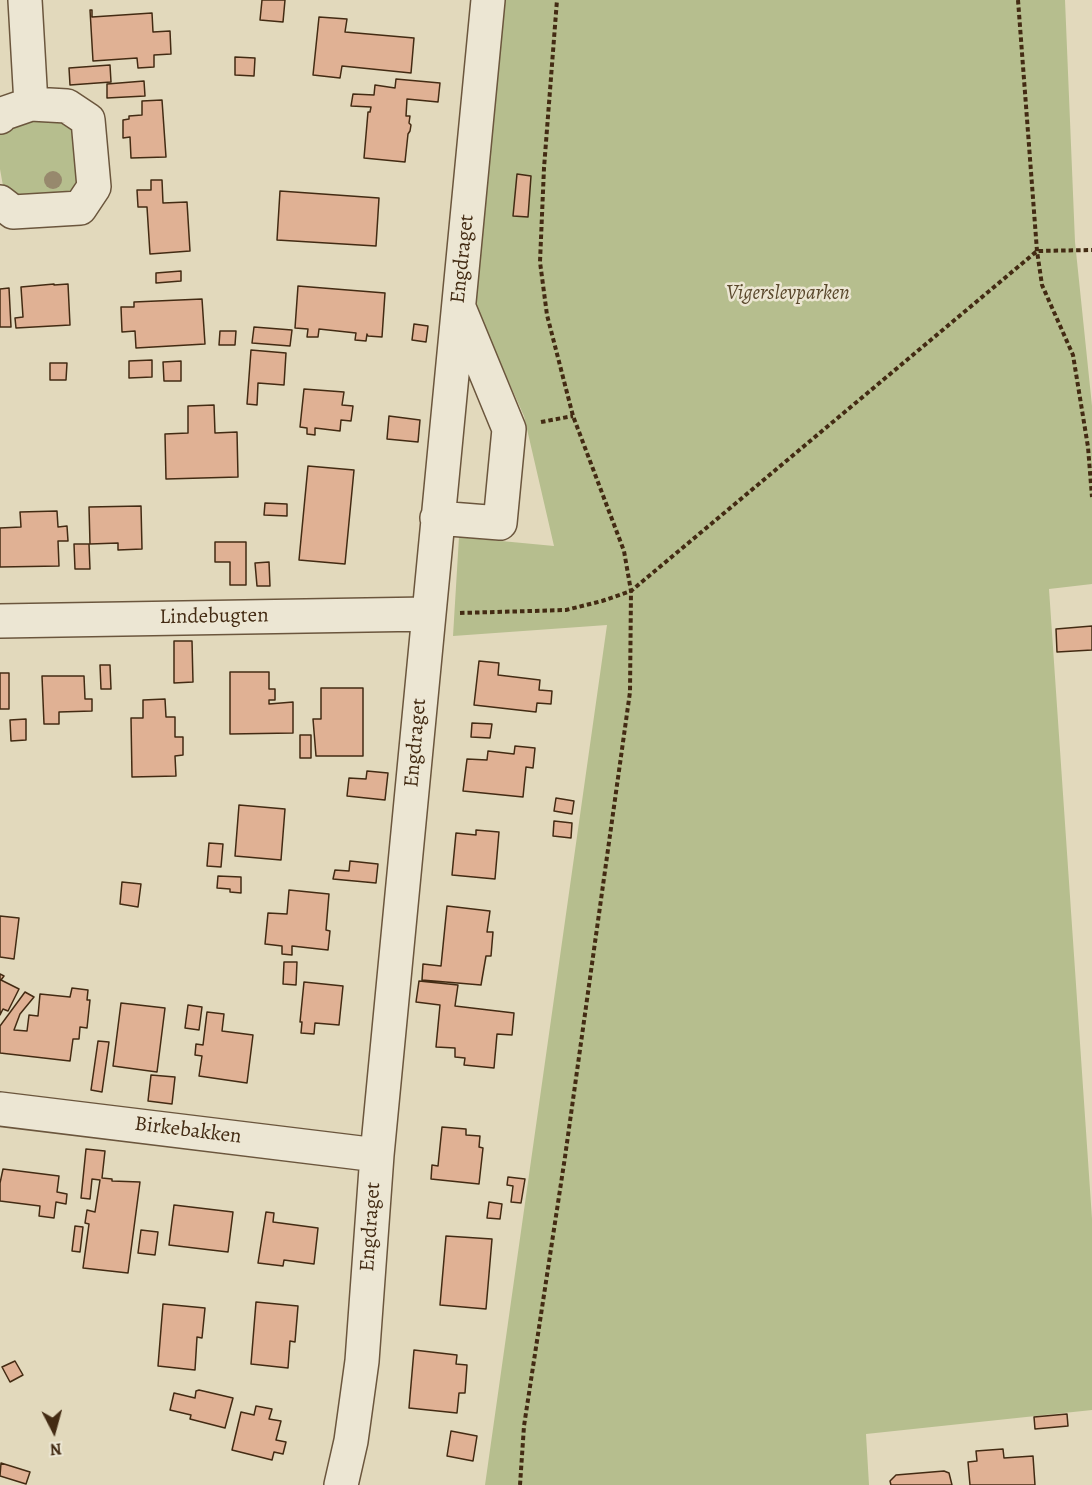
<!DOCTYPE html>
<html>
<head>
<meta charset="utf-8">
<style>
	body { margin:0 }
	#map { position:relative; width:1092px; height:1485px; overflow:hidden; background:#e2d9bc; font-family:Alegreya,serif }
	canvas { display:block }
	.north { position:absolute; left:24px; top:1401px; width:60px; height:60px; -webkit-text-stroke:4px #ece6d3; paint-order:stroke; rotate:174deg; font-size:16px; font-weight:700; line-height:24px; text-align:center; color:#432b13 }
	.north::after { content:''; display:block; margin:auto; width:21px; height:27px; background:#432b13; clip-path:polygon(50% 0,100% 100%,50% 72%,0 100%) }
</style>
</head>
<body>
<div id="map">
<canvas width="1092" height="1485"></canvas>
<div class="north">N</div>
</div>
<script>
const c = document.querySelector('canvas').getContext('2d');
c.lineJoin = 'round';
function fill(path, color) {
  c.fillStyle = color;
  c.fill(path, 'evenodd');
}
function trace(path, color, width, dash) {
  c.strokeStyle = color;
  c.lineWidth = width;
  c.lineCap = dash ? 'butt' : 'round';
  c.setLineDash(dash || []);
  c.stroke(path);
}
function drawText(font, color, halo, rows, align = 'center') {
  c.font = font + ' Alegreya,serif';
  c.lineWidth = 5;
  c.setLineDash([]);
  c.textBaseline = 'middle';
  c.strokeStyle = halo;
  c.fillStyle = color;
  for (const [text, x, y, turn = 0] of rows) {
    c.save();
    c.translate(x, y);
    c.rotate((+turn || 0) * Math.PI / 180);
    c.textAlign = isNaN(turn) ? turn : align;
    if (halo) c.strokeText(text, 0, 0);
    c.fillText(text, 0, 0);
    c.restore();
  }
}
const green = new Path2D(`
	M501,0H1065L1075,242L1092,406V584L1049,589L1092,1219V1410L866,1434L869,1485H485L607,625L453,636L459,537L554,546L524,416L473,302Z
	M18,119L72,120L82,177L76,191L21,200L3,186L0,169V134Z`);
const building = new Path2D(`
	M262,0H285L283,22L260,20Z
	M90,10H92V17L152,13L153,32L170,31L171,54L154,55V67L138,68L137,58L93,61Z
	M319,17L347,19L345,32L414,38L411,73L342,66L340,78L313,75Z
	M235,57L255,58L254,76L235,75Z
	M110,65L111,82L70,85L69,68Z
	M396,79L440,83L438,102L407,99L406,116H410L409,123L411,125L410,131L408,134L405,162L364,158L368,112H370L371,107L351,106L353,94L374,95L375,85L395,88Z
	M144,81L145,96L107,98V84Z
	M162,100L166,157L131,158L130,137L123,138V120L129,119V116L142,115V101Z
	M517,174L531,176L528,217L513,216Z
	M151,180H162L163,203L187,202L190,251L150,254L147,207H138L137,190H151Z
	M280,191L379,198L376,246L277,240Z
	M181,271V281L156,283V273Z
	M54,284V285L68,284L70,325L16,328L15,318L23,317L21,287Z
	M298,286L385,293L382,337L368,336L367,334L366,341L355,340L356,333L319,329L318,337H307L308,329L295,328Z
	M9,288L11,327H0V289Z
	M202,299L205,344L136,348L135,331L122,332L121,307H134V302Z
	M414,324L428,326L426,342L412,340Z
	M254,327L292,330L290,346L252,343Z
	M220,331H236L235,345H219Z
	M251,350L286,353L284,385L258,383L257,405L247,404Z
	M152,360V377L129,378V361Z
	M181,361V381H164L163,362Z
	M50,363H67L66,380H50Z
	M304,389L344,392L342,405L353,406L351,421L341,420L340,431L315,428V435L307,434V428L300,427Z
	M214,405L215,433L237,432L238,477L166,479L165,434L188,433V406Z
	M389,416L420,420L418,442L387,439Z
	M308,466L354,470L345,564L299,560Z
	M265,503L287,504V516L264,515Z
	M141,506L142,549L118,550V543L90,544L89,507Z
	M57,511L58,527L67,526L68,541H58L59,566L0,567V528L21,527L20,512Z
	M215,542H246V585H230V562H215Z
	M74,544H89L90,569H75Z
	M269,562L270,586H257L255,563Z
	M1092,626V650L1057,652L1056,629Z
	M174,641H192L193,682L174,683Z
	M479,661L499,663L498,675L540,680L539,690L552,691L551,704L537,703L536,712L474,705Z
	M100,665H110L111,689H101Z
	M230,672H269V689H275V700H269V704L293,702V733L230,734Z
	M0,673H9V709H0Z
	M42,676H84L85,699H92V711L59,712V724H44Z
	M321,688H363V756H316L313,719H321Z
	M165,699L166,717H175V737H183V755L175,756L176,776L132,777L131,718H143V700Z
	M26,719V740L11,741L10,720Z
	M472,723L492,724L490,738L471,737Z
	M300,735H311V758H300Z
	M515,746L535,748L533,768L526,767L523,797L463,791L467,759L487,760L488,751L514,754Z
	M367,771L388,773L385,800L347,796L349,778L366,779Z
	M556,798L574,801L572,814L554,811Z
	M239,805L285,809L281,860L235,856Z
	M554,821L572,823L571,838L553,836Z
	M476,830L499,832L495,879L452,875L456,833L476,835Z
	M209,843L223,844L221,867L207,866Z
	M350,861L378,864L376,883L333,879L335,870L349,871Z
	M218,876L241,877V893L230,892V889L217,888Z
	M122,882L141,884L138,907L120,904Z
	M289,890L329,894L326,930L330,931L328,950L292,946V955L282,954V946L265,944L268,913L287,914Z
	M447,906L490,911L487,932H493L491,956H486L481,985L422,980L423,964L441,966Z
	M0,916L19,918L14,959L0,957Z
	M284,962H297L296,985L283,984Z
	M0,974L4,976L1,980L19,989L8,1011L3,1009L0,1015Z
	M419,981L458,985L455,1006L514,1013L512,1035L497,1034L494,1068L464,1065L465,1058L455,1057V1048L436,1047L440,1005L416,1002Z
	M304,982L343,986L339,1025L315,1023L314,1034L301,1033L302,1022H300Z
	M72,988L88,990L87,1000H90L87,1028L80,1027L79,1039H73L70,1061L0,1053V1026L25,992L34,997L20,1014L14,1030L27,1031L29,1015L38,1016L40,994L70,997Z
	M121,1003L165,1008L157,1072L113,1066Z
	M188,1005L202,1007L199,1030L185,1028Z
	M207,1012L224,1014L222,1031L253,1035L247,1083L199,1076L202,1056L195,1055L196,1044L203,1045Z
	M98,1041L109,1042L102,1092L91,1090Z
	M151,1075L175,1077L172,1104L148,1101Z
	M442,1127L466,1129V1135L480,1136L479,1147L483,1148L479,1184L431,1179L432,1165L438,1166Z
	M86,1149L105,1151L102,1178L112,1179V1181L140,1182L128,1273L83,1268L89,1224L85,1223L87,1210L95,1212L100,1180L92,1179L90,1199L81,1198Z
	M3,1169L59,1176L57,1192L67,1194L66,1204L56,1202L54,1218L39,1216L40,1206L0,1201V1183Z
	M508,1177L525,1179L521,1203L511,1202L513,1186L507,1185Z
	M489,1202L502,1204L500,1219L487,1218Z
	M174,1205L233,1212L228,1252L169,1245Z
	M266,1212L274,1213L273,1222L318,1228L314,1264L284,1260L283,1266L258,1263Z
	M75,1226L83,1227L80,1252L72,1251Z
	M141,1230L158,1232L155,1255L138,1253Z
	M446,1236L492,1239L486,1309L440,1305Z
	M256,1302L298,1306L295,1342L290,1341L288,1368L251,1364Z
	M163,1304L205,1308L202,1338L197,1337L195,1370L158,1366Z
	M414,1350L457,1355L456,1364L467,1365L465,1393H459L457,1413L409,1408Z
	M15,1361L23,1375L10,1382L2,1367Z
	M199,1390L233,1398L225,1428L190,1419L191,1415L170,1410L174,1393L195,1398L196,1391Z
	M256,1406L272,1409L269,1419L281,1421L276,1440L286,1442L283,1454L274,1452L272,1460L232,1450L241,1412L254,1415Z
	M1067,1414L1068,1426L1035,1429L1034,1417Z
	M451,1431L477,1436L473,1461L447,1456Z
	M1003,1449L1004,1458L1033,1456L1035,1485H970L968,1462L977,1461L976,1451Z
	M1,1463L30,1472L26,1484L0,1476Z
	M944,1471L949,1473L952,1485H891L890,1481L896,1475Z`);
const path = new Path2D(`
	M1018,0L1037,251L1042,285L1073,355L1088,447L1092,497
	M541,422L573,416
	M460,613L566,610L602,601L631,591L1037,251L1092,250
	M520,1485L524,1426L565,1157L630,692L631,591L624,551L573,416L547,315L540,262L544,168L557,0`);
const minor = new Path2D(`
	M25,0L31,104
	M0,117L2,114L31,104L67,106L88,120L94,187L80,208L13,212L0,202
	M437,518L500,523L509,429L460,310
	M0,621L428,614
	M0,1109L377,1155
	M341,1485L351,1441L362,1361L377,1155L488,0`);
const trees = [
	[53,180]
];
const streetNames = [
	["Engdraget",463,259,-84],
	["Lindebugten",214,617,-1],
	["Engdraget",416,743,-85],
	["Birkebakken",188,1131,7],
	["Engdraget",371,1227,-86]
];
const parkNames = [
	["Vigerslevparken",788,294]
];
fill(green, '#b6be8e');
fill(building, '#e0b194');
trace(building, '#432b13', 1.5);
trace(minor, '#6b563d', 36);
trace(path, '#432b13', 4, [4.5, 3]);
trace(minor, '#ece6d3', 33);
c.fillStyle = '#97896d';
for (const [x, y] of trees) {
  c.beginPath();
  c.arc(x, y, 9, 0, 2 * Math.PI);
  c.fill();
}
drawText('21px', '#432b13', '#ece6d3', streetNames);
drawText('italic 21px', '#5a482c', '#ece6d3', parkNames);
</script>
</body>
</html>
